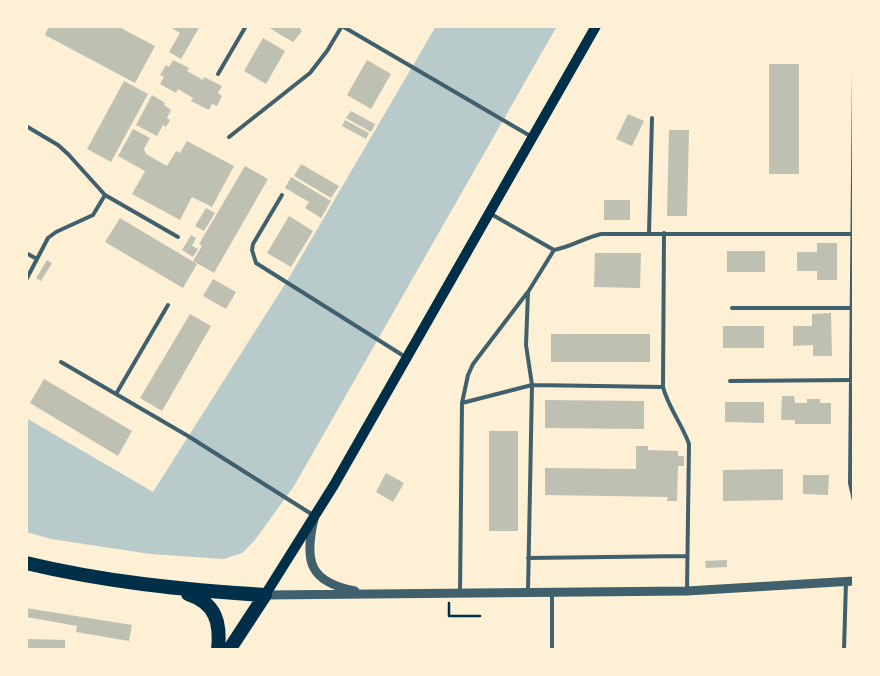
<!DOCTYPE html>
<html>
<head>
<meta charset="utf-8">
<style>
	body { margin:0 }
	#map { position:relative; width:880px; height:676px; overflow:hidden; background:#fdf0d5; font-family:"Sofia Sans Condensed",sans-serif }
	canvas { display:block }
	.frame { position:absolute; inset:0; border:28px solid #fdf0d5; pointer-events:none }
</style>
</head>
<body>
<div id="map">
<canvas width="880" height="676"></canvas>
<div class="frame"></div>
</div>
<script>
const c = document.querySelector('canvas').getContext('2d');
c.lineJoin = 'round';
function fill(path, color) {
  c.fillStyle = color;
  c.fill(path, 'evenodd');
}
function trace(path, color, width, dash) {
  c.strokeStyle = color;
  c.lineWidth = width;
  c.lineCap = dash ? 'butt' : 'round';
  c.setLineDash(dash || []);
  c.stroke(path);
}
const green = new Path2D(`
	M436,26H557L294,486L255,540L242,553L224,559L150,554L51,539L26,532V418L153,492L287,281Z`);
const building = new Path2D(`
	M49,26H117L155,46L135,83L45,35Z
	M168,26H200L181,59L169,52L180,33Z
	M266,26H302L300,30L302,31L293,42Z
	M263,38L285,51L266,84L244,71Z
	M173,60L189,68L187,71L203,80L204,77L222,86L218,93L222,96L217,106L212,104L209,110L191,101L193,98L178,89L176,93L160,84L164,77L160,75L166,65L169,67Z
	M367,60L391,74L371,109L347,95Z
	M769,64H799V174H769Z
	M124,81L148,94L111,162L87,149Z
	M152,95L165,103L164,105L171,110L167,118L170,120L166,127L163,125L157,136L136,125Z
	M351,111L375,124L371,132L346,118Z
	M628,114L644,121L632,146L616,139Z
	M345,120L369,133L366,139L342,126Z
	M133,129L150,138L144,149L146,154L167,166L176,151L180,153L187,141L234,166L212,207L192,197L180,220L132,194L145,171L118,156Z
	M669,130H689L687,216H667Z
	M301,164L339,186L331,198L294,176Z
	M245,166L268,179L214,273L193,261L202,246L199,244Z
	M291,177L331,201L321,218L305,208L309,202L285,188Z
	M604,200H630V220H604Z
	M206,208L215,213L204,231L195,226Z
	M289,216L313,231L291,267L267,253Z
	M120,218L197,264L183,288L105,242Z
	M191,235L196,238L192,246L198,249L193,257L182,250Z
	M817,243H837V280H817V271H797V252H817Z
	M727,251H765V272H727Z
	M595,253H641L640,288L594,287Z
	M47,260L52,263L41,281L36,278Z
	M213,279L236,292L226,309L203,296Z
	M831,313L832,356H813V345L793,346V326H812V314Z
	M190,314L211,326L162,411L140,398Z
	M723,326H764V348H723Z
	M551,334H650V362H551Z
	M44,379L132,431L118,456L30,403Z
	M782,396H794L795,403H807V399H820V403H831V424H795V420H781Z
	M545,400L644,401V429L545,428Z
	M725,402H764V423L725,422Z
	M489,431H518V531H489Z
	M636,446H648V450L678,451V456H684V466H678L677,501H667L668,497L545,495V468L636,469Z
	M783,469V500L723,501V470Z
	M386,473L404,483L393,502L376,492Z
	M803,475H829L828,495L803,494Z
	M727,560V567L706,568L705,561Z
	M26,608L132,625L129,641L76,632L77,626L26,617Z
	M26,639L65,640V650H26Z`);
const path = new Path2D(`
	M449,603V616H480`);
const service = new Path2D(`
	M342,26L532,137
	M854,70L850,483L854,501
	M218,74L246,26
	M26,126L58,145L68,154L105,195L178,237
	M229,137L310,73L327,51L342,26
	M282,195L253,244L252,250L256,263L407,358
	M491,214L554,250C571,247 584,238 601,234H854
	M649,233L652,118
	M664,233L663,387C668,407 682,424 689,444L687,591
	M26,253L37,259
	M26,280L48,238L56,232L93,215L105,195
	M732,308H853
	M61,362L188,436L313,515
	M730,381L854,380
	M116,394L168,305
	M462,403L468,375L473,364L527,293
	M528,558L687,556
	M528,591L532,385L526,345L528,292L554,250
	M460,592L462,403L532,385L663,387
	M552,593V650
	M844,650L846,581`);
const tertiary = new Path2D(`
	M314,519C304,561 309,582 355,591
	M265,595L687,591L854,581`);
const secondary = new Path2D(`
	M265,595L334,485L596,26`);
const trunk = new Path2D(`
	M26,563C105,582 184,590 265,595
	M188,594C216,603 221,623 218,650
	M229,650L265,595`);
fill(green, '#b9caca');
fill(building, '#bec0b2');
trace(path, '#003049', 2.5);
trace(service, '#3f606c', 4);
trace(tertiary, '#3f606c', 9);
trace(secondary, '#003049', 10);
trace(trunk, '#003049', 14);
</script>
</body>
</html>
